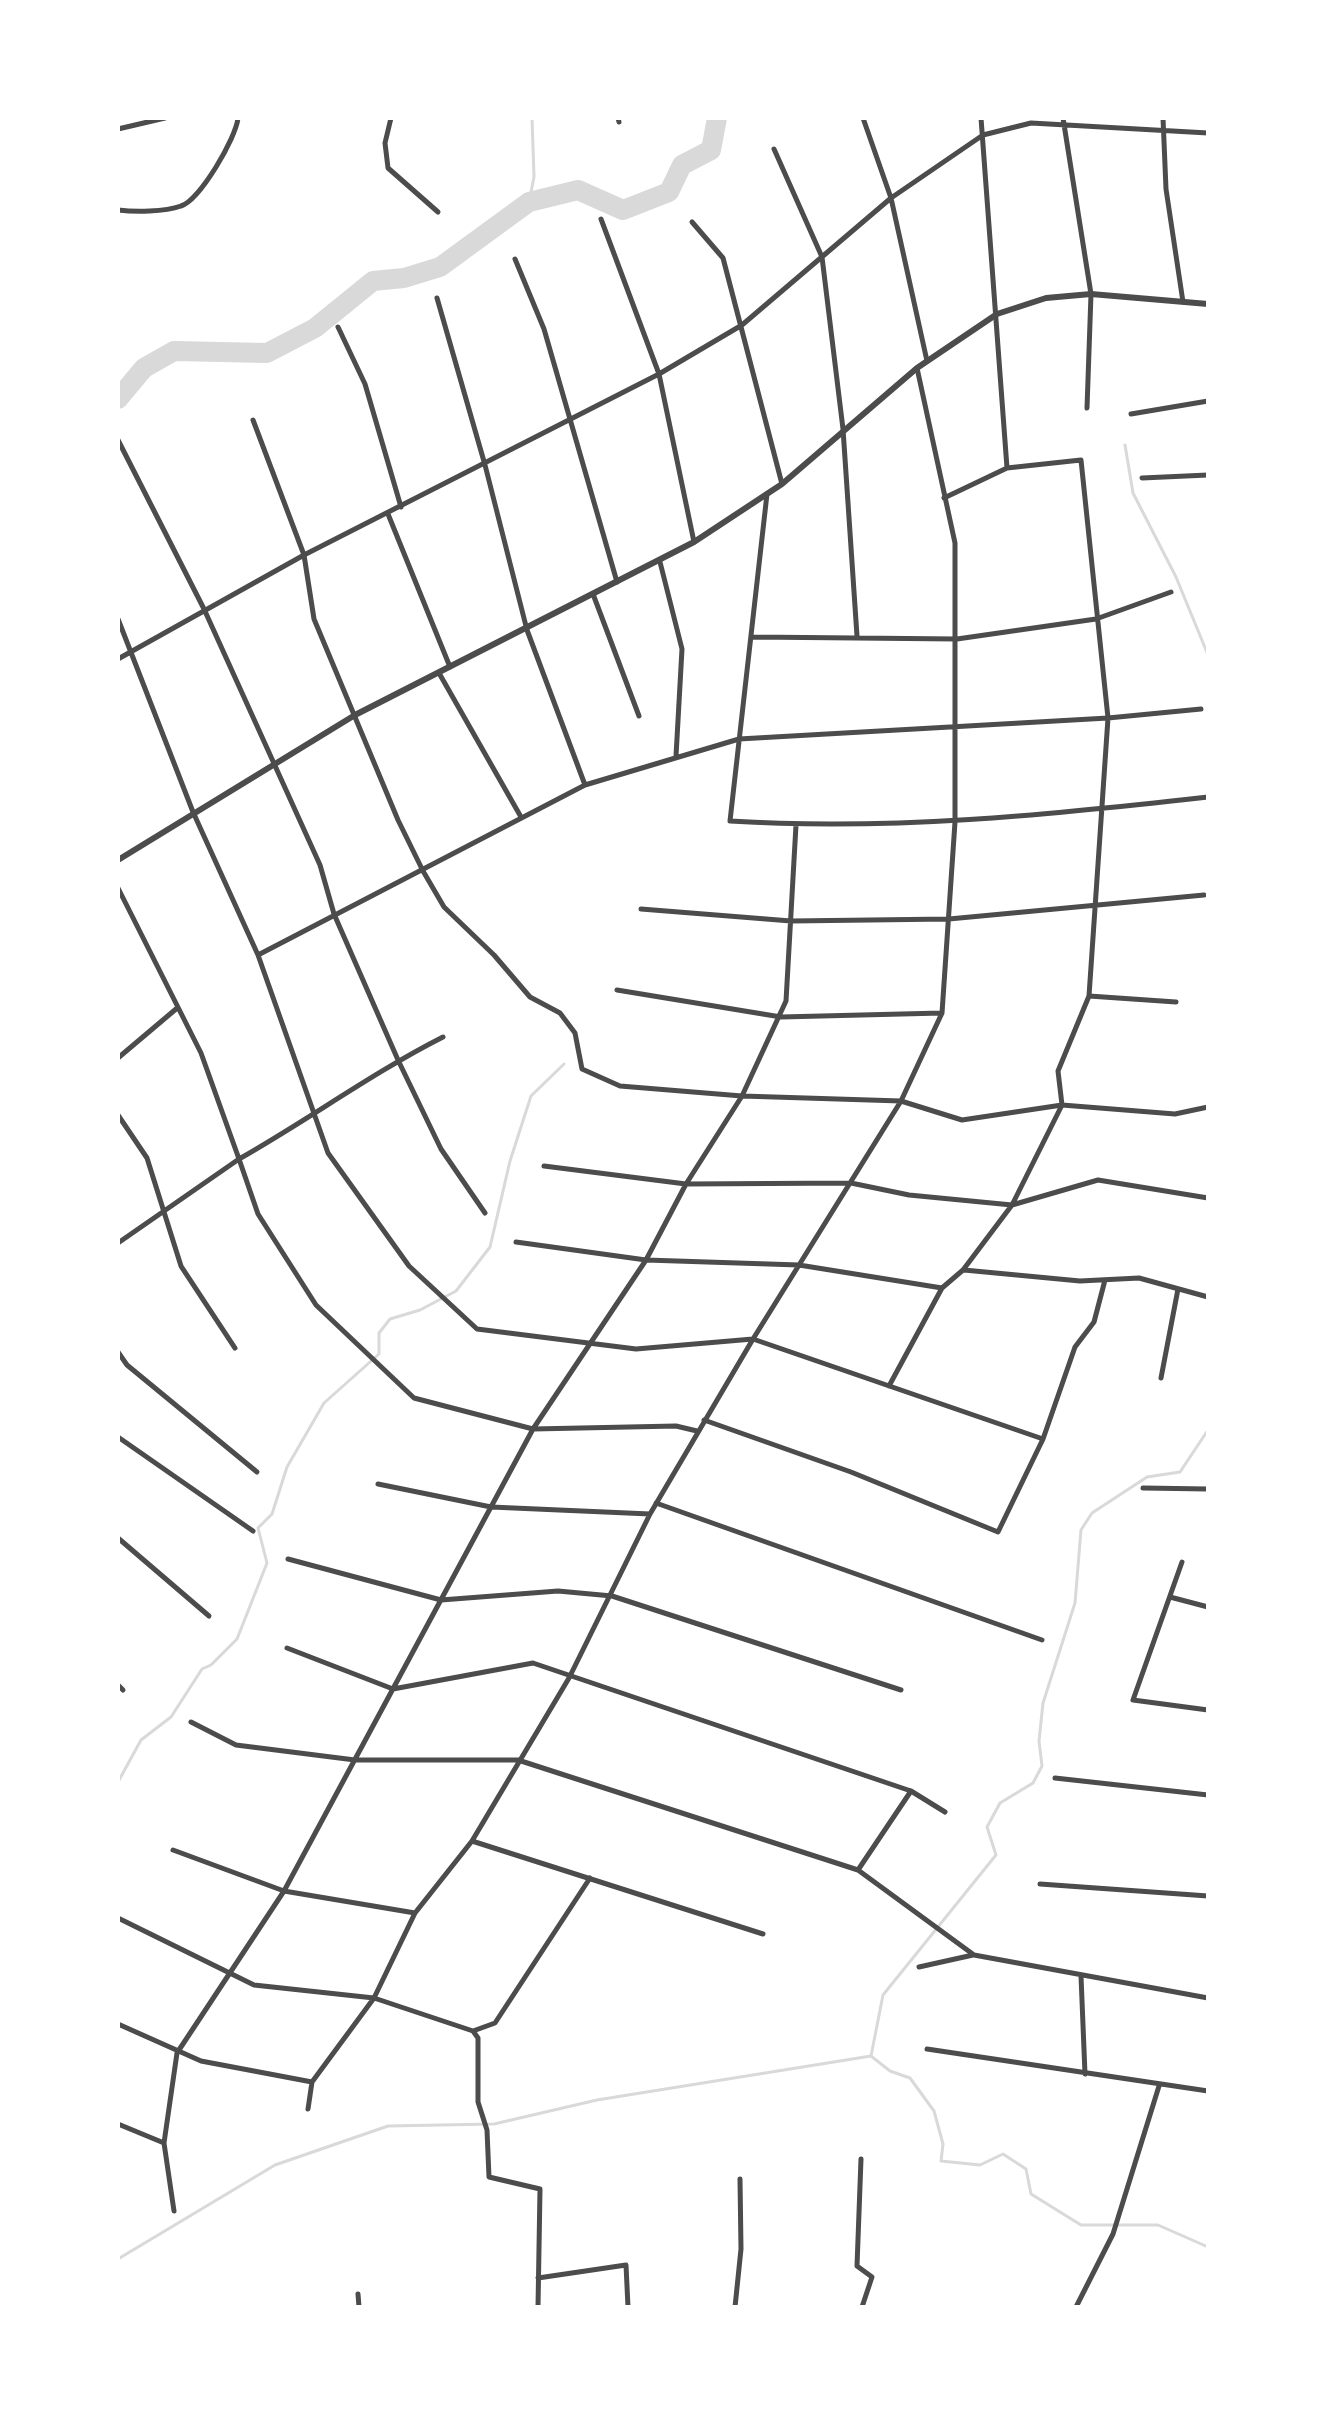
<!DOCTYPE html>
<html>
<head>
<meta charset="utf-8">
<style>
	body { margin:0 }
	#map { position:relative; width:1326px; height:2425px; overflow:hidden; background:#fff; font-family:Literata,serif }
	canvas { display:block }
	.frame { position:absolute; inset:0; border:120px solid #fff; pointer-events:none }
</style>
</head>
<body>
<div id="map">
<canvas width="1326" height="2425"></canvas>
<div class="frame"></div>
</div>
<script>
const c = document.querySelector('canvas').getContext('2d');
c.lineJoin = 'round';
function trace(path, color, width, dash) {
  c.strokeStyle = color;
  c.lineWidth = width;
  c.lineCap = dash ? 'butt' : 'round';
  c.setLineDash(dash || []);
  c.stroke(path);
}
const stream = new Path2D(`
	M529,202L534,177L532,118
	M1125,445L1133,493L1176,577L1208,655
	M118,1782L141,1740L171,1717L202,1669L211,1665L237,1639L267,1563L258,1528L272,1514L287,1467L324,1403L379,1354V1333L390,1319L420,1310L456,1291L490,1247L510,1161L531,1096L564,1064
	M871,2056L883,1995L996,1855L987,1827L1000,1803L1033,1783L1042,1766L1039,1741L1043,1703L1075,1603L1081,1530L1092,1513L1147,1477L1180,1472L1208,1430
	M118,2259L275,2165L388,2126L494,2124L597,2100L871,2056L890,2071L910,2078L934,2111L943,2144L941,2161L980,2165L1003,2154L1026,2169L1031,2194L1081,2225H1158L1208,2247`);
const river = new Path2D(`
	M118,399L144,368L174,351L267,353L315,328L373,281L404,278L440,267L529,202L578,190L623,210L669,192L682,165L711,150L717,118`);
const minor = new Path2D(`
	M391,118L385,143L388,168L438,212
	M618,118L619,122
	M863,118L891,198L927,361
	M981,118L1007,468
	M1063,118L1091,294L1087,408
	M1163,118L1166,189L1183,302
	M118,129L165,118
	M774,149L822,257L843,429L857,636
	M118,210C135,212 164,212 181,206C200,200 236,138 238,118
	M601,219L659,374L694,542
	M692,222L723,258L782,484
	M515,259L544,329L617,582
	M437,298L485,465L527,630L585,785
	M338,327L365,384L401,507
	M1131,414L1208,401
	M253,420L304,555L314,619L398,820L423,871L444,907L494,955L530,997L560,1013L575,1033L582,1069L620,1086L742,1096L901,1101L962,1120L1062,1105L1175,1114L1208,1107
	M118,440L204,609L320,865L334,914L398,1060L441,1149L485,1213
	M1142,478L1208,475
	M767,494L730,821C890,831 1049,815 1208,797
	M388,514L450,667
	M660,562L682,649L676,756
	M593,594L639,716
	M118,619L193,812L258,955L328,1153L409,1266L477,1329L636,1349L753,1339L1043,1439
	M753,637L957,639L1096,619L1171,592
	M118,659L304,555L659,374L742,325L891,198L983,135L1031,123L1208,133
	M439,673L521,817
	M118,888L201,1053L239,1159L118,1243
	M641,909L791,921L949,919L1204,895
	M258,955L585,785L739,739L1108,718L1201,709
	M617,990L781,1017L942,1013
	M1089,996L1176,1002
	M443,1037C372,1073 308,1120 239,1159L258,1214L316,1305L414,1398L533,1429L676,1426L697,1431
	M118,1058L176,1009
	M118,1115L147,1158L181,1266L235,1348
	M544,1166L686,1184L851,1183L909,1195L1012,1205L1098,1180L1208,1198
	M516,1242L646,1260L799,1265L942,1288
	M964,1270L1080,1281L1139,1278L1208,1297
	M118,1352L127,1365L257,1472
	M1161,1378L1178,1289
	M889,1386L942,1288L963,1270L1012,1205L1062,1105L1058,1071L1089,996L1108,718L1081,460L1007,468L944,498
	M704,1420L851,1472L998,1532L1043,1439L1075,1347L1094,1322L1105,1280
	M118,1437L253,1531
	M378,1484L491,1507L650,1514
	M1143,1488L1208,1489
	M656,1503L1042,1640
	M118,1538L209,1616
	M288,1559L441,1600L558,1591L612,1596L901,1690
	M1182,1562L1133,1700L1208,1710
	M1170,1597L1208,1607
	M287,1648L393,1689L533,1663L911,1791L945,1812
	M118,1685L123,1690
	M191,1722L236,1745L355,1760H518L858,1870L974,1955L1208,1998
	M1055,1778L1208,1795
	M472,1841L763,1934
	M173,1850L284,1891L415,1913
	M858,1870L911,1791
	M1040,1884L1208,1896
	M118,1918L254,1985L374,1998L473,2031L478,2038V2102L487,2130L489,2177L540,2189L538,2307
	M919,1967L973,1955
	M1081,1976L1085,2074
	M118,2024L201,2061L312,2082
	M473,2031L495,2023L590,1878
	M927,2049L1208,2091
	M308,2109L312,2082L374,1998L415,1913L472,1841L569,1678L650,1514L753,1339L901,1101L942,1013L955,822V543L917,368
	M118,2124L164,2143
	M861,2159L857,2266L872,2277L862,2307
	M174,2211L164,2143L177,2053L284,1891L533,1429L646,1260L686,1184L742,1096L786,1001L796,825
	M538,2278L626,2265L628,2307
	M358,2294L359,2307
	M735,2307L741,2249L740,2179
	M1076,2307L1113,2234L1159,2086`);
const tertiary = new Path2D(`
	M118,860L355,715L694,542L782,484L917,368L997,314L1046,298L1091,294L1208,304`);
trace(stream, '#d9d9d9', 3);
trace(river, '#d9d9d9', 20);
trace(minor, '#4c4c4c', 5);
trace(tertiary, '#4c4c4c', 6);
</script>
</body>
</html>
